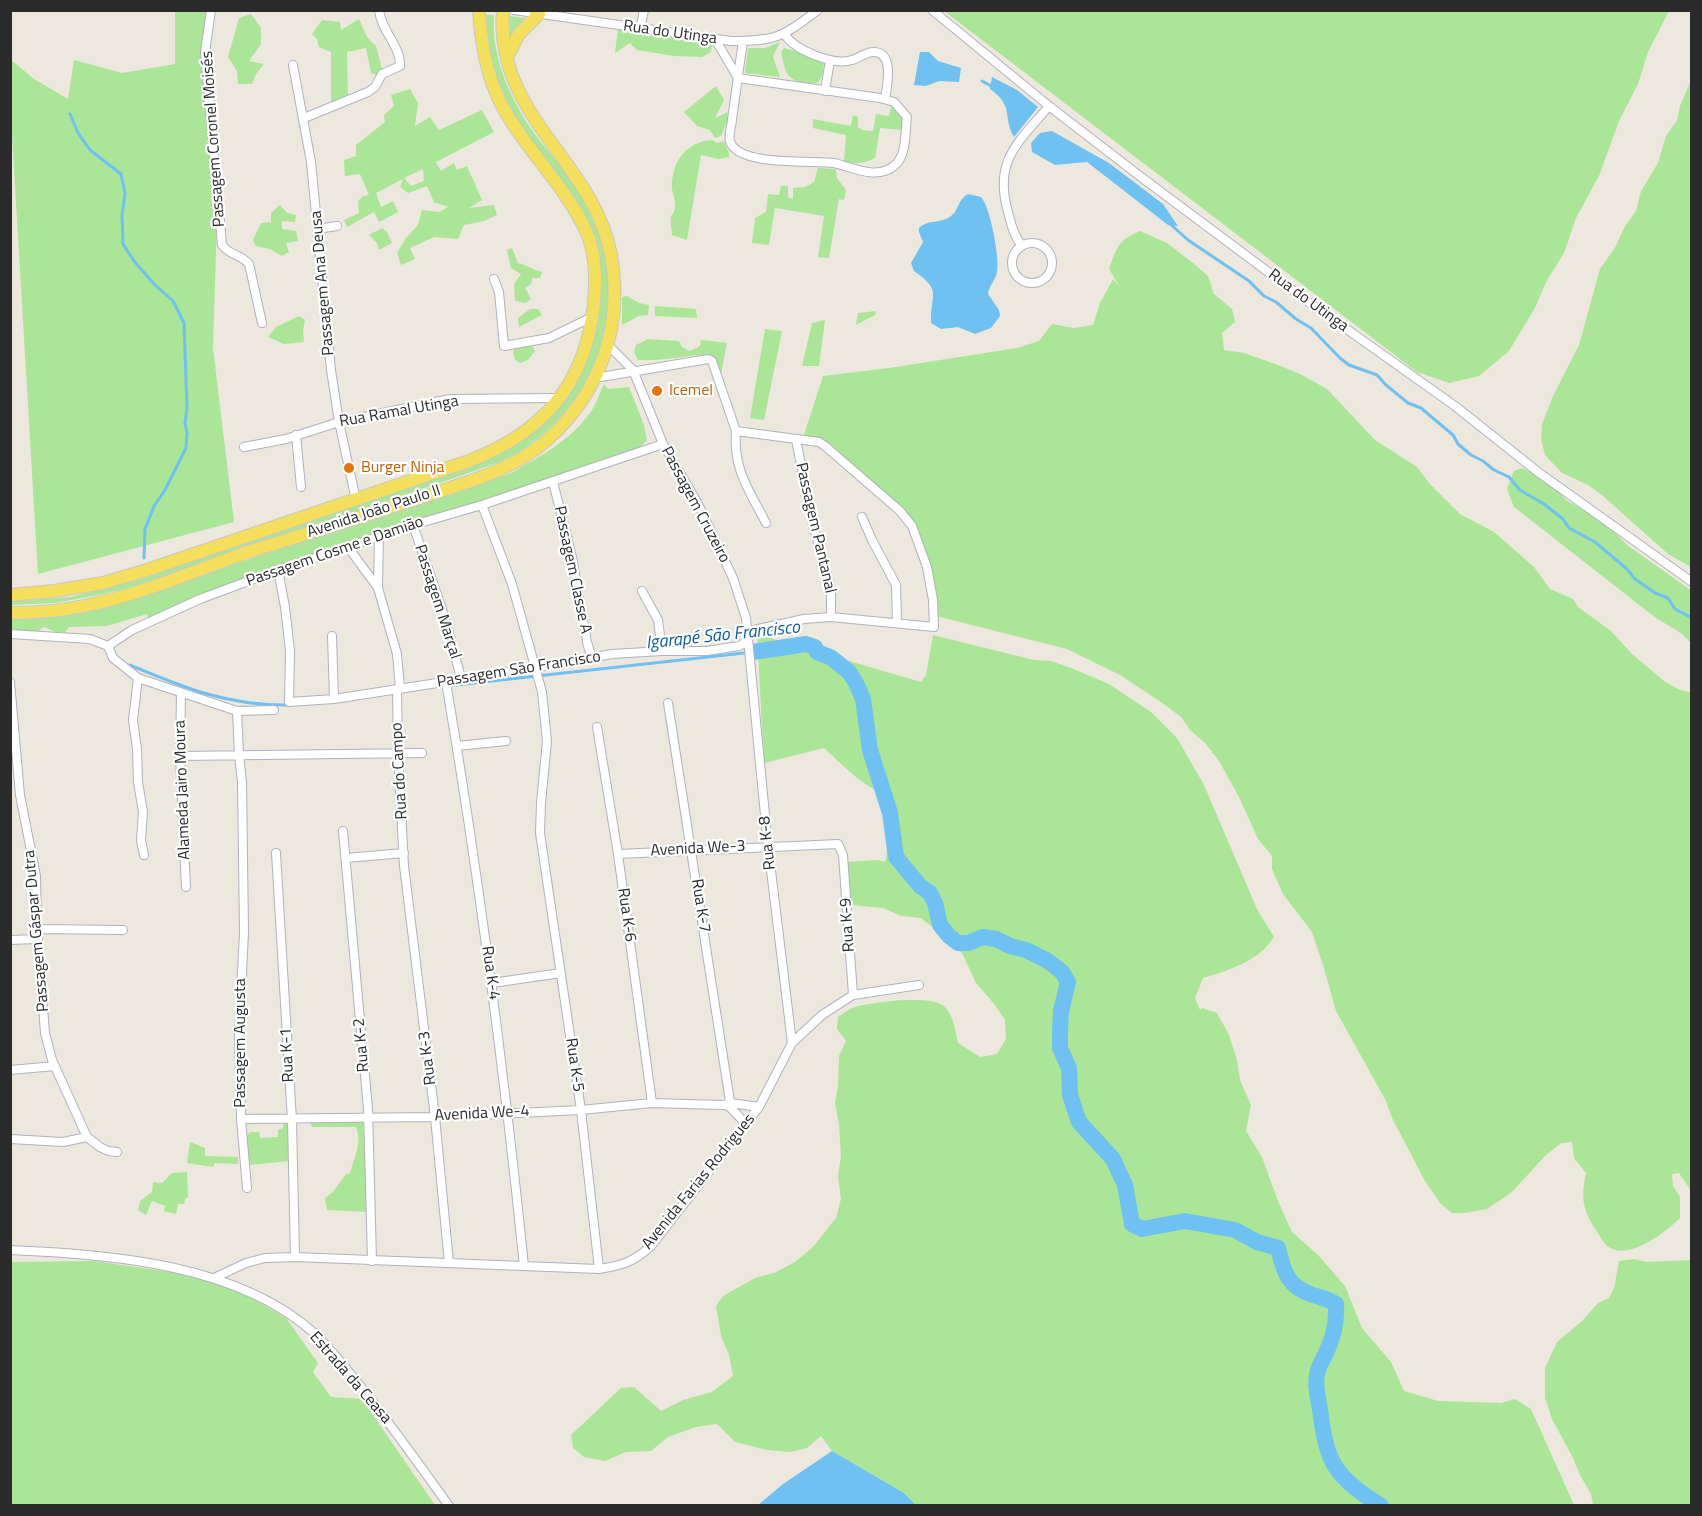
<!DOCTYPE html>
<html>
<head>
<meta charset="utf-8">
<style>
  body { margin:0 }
  #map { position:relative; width:1702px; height:1516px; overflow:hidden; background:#ede8dd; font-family:"Titillium Web",sans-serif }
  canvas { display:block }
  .frame { position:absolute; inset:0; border:12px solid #2b2b2b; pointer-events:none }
</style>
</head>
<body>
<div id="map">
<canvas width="1702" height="1516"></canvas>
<div class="frame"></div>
</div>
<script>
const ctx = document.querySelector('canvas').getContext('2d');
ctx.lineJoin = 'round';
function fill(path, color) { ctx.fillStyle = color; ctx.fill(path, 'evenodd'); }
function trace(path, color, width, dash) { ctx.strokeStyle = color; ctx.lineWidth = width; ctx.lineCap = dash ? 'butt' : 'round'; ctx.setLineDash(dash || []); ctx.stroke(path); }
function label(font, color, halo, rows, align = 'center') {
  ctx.font = font + ' "Titillium Web",sans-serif'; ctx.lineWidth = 4.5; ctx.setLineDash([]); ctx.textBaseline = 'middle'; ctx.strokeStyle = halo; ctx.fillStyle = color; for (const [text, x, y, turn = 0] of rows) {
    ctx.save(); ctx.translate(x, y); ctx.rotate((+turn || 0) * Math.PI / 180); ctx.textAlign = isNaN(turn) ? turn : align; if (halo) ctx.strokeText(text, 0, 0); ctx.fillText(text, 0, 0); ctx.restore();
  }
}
const green = new Path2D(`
  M175 11H206L202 54 217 218 213 348 234 522 38 574 11 118 10 59 34 79 68 99 74 60 122 73 175 64Z
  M944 11H1669L1648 52 1638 84 1619 121 1599 176 1576 218 1564 253 1546 282 1535 308 1509 351 1479 376 1449 383 1417 372Z
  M251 14 261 28V44L249 61 264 64 256 74 252 84H238L237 71 228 57 239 18Z
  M484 15H494C491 59 512 103 537 137 550 155 572 176 582 194 593 215 603 239 608 262 622 333 584 407 526 447 507 461 482 468 460 476L131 587 99 595 55 603 11 605V601L70 597 142 579 495 456 584 367 593 344 601 285 598 260 587 223 569 190 536 149 508 108 492 68Z
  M509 16 526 18 513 30 510 39Z
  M359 19 367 37 376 46 382 69 376 75 371 73 366 48 347 52 348 95 331 102V52L319 47 317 39 312 34 322 20 340 22 341 30Z
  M618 29 712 45 711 52 702 57 675 56 637 50 630 43 615 53Z
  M780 42 773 56 780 77 745 73 748 48H765Z
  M784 48 805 54 824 64C823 69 823 79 818 82 810 87 793 82 788 75 784 68 783 59 781 52Z
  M1691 80V567L1668 554 1603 496 1588 485 1562 473 1545 455 1541 439 1542 424 1553 396 1579 345 1600 269 1616 246 1624 228 1636 211 1641 191 1658 163 1666 136 1677 120 1680 106Z
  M716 86 724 100 715 118 727 112 728 119 721 136 715 138 710 130 697 126 684 112Z
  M410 89 418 103 415 126 430 117 439 130 482 110 494 132 436 162 441 171 454 163 457 170 467 166 482 200 469 208 494 205 497 215 484 221 464 225 458 239 434 237 410 248 415 259 401 265 397 253 406 238 418 225 422 210 439 212 448 207 434 202 427 186 408 193 400 187 403 179 376 193 381 207 393 201 398 212 379 222 374 212 347 227 344 220 359 213 358 201 363 196 369 195 360 174 345 176 344 160 356 156V145L385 122 384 115 394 106 391 95ZM423 169 424 181 411 186 404 178Z
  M891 107 897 108 904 115 903 130 880 128 875 158C864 163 856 165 844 161L846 135 813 128V119L851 126 853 115 858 117V127L862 130 873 131 876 114 889 116Z
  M712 140 717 143 724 141 729 153V157L719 159 701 155 687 240 672 235C672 230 670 222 671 217 672 214 675 211 675 208 676 202 673 195 672 189 671 163 685 142 712 140Z
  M818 168 836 169 837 178 846 190 844 200 839 199 829 258 818 257 824 216 775 208 769 245 752 243 755 218 766 212 768 194 779 195 781 186H788V197L793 199V188L805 187 814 182Z
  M280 205 287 213 296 215 295 222 282 221V229L296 231 298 241 286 243 289 252 282 256 270 249 256 246 253 240 261 223 271 222V213Z
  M382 228 387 232 392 243 379 250 377 243 369 235Z
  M1140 231 1167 243 1193 263 1208 276 1214 294 1232 309 1235 322 1222 333 1224 350 1244 353 1278 365 1300 374 1327 389 1375 440 1417 467 1429 483 1460 514 1494 532 1534 567 1550 589 1573 599 1578 607 1611 631 1632 654 1664 681 1678 689 1691 693 1692 1192 1679 1173 1672 1174 1673 1186 1680 1197V1218C1665 1233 1627 1262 1607 1246 1603 1242 1599 1235 1596 1230 1582 1209 1581 1198 1586 1173L1574 1158 1572 1142 1561 1143 1545 1156 1512 1192 1487 1209 1464 1213H1452L1440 1203 1425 1181 1393 1120 1385 1099 1336 1011 1323 965 1312 932 1283 894 1272 869V856L1258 839 1239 797 1219 761 1205 743 1190 730 1181 717 1161 702 1120 675 1067 649 936 616 917 535 910 521 828 444 803 438 823 376 889 368 1017 348 1039 341 1052 324 1074 328 1093 325 1100 303 1113 279 1120 287 1109 269C1117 247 1118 240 1140 231Z
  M512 248 518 263C527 265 533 270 542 272L540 278H532L531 284 525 288 531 299 525 303 515 301 514 284 521 274 511 268 507 250Z
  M627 296 639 303 649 305 648 315 639 316 622 325V297Z
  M655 306 696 309 697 318 655 316Z
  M530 309H538L542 315 519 327 518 318Z
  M876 311 875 315 856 325 858 313Z
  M299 316 305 320 303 330 304 342 284 344 268 337 276 327Z
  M825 320 819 366H802L812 323Z
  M765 329 782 331 764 420 750 418Z
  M648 339 679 341 682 347 690 351 700 346 701 340 727 343 721 374 708 354C684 356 662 361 638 360L634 352 636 345Z
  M532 345 535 351 528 360 520 363 515 360 513 352 516 346Z
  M604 384 608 389 629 387 644 425 647 440 639 449 433 516 149 619 147 614 107 626 69 627 65 632H56L44 627 37 632 11 631 10 618 98 609 511 473C541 456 573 439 592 410 597 402 600 392 604 384Z
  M1522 468 1547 480 1567 501 1603 521 1627 545 1689 589 1691 592V643L1681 633 1656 618 1514 507 1507 489 1514 471Z
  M757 634 921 682 926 675 933 635 1034 660 1051 661 1071 668 1109 684 1151 712 1177 738 1204 785 1257 909 1274 937C1258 962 1229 970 1203 978L1195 998 1200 1010 1202 1008 1217 1013 1229 1035 1237 1060 1240 1080 1251 1105 1246 1131 1262 1157 1278 1201 1292 1232 1318 1255 1345 1286 1362 1328 1391 1362 1404 1391 1438 1401 1501 1403 1515 1399 1531 1409 1574 1505H916L904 1493 832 1451 821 1436 807 1448 790 1452 767 1450 735 1442 717 1424 696 1427 668 1437 651 1451 626 1452 605 1461 584 1457 573 1448 571 1435 621 1388 634 1387 661 1411 683 1400 712 1392 733 1376 729 1355 721 1336 716 1306 723 1296 755 1278 774 1273 795 1262 813 1247 836 1218 841 1199 838 1176 841 1156 839 1124 835 1103 838 1086 839 1056 846 1041 837 1029 838 1017C844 1013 850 1008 858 1006 874 1002 934 994 945 1007 954 1017 955 1030 958 1043L980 1057 997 1054 1006 1039 1005 1020 995 1005 976 983 963 955 955 944 945 941 936 930 921 918 901 916 883 908 851 905 846 862 878 860 885 862C892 832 893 822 885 792 866 791 839 761 824 748L764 763Z
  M283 1122 290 1123 291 1161 248 1165 243 1140 250 1132H259L260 1138 278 1137V1130L283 1128Z
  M310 1122H363L369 1212 327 1210 325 1198 333 1192 346 1174H350C353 1159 363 1143 356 1127H312Z
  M190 1142 205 1148V1156L238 1157V1164L215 1163 213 1167 187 1163Z
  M187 1172 188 1197 185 1199 184 1204H178L176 1214 164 1211 165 1206 152 1201 146 1215 138 1210 140 1201 152 1192 153 1182 162 1183 172 1173Z
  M1634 1259 1646 1262 1691 1260V1505H1593L1591 1494 1580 1475 1573 1458 1552 1419 1545 1398V1368L1557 1342 1582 1321 1598 1303 1609 1298 1614 1288 1619 1261Z
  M94 1261 192 1275 246 1295 286 1318 318 1363 313 1372 331 1397 362 1399 435 1505H11L10 1262Z`);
const water = new Path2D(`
  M920 52H929L938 61 961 68 959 82 939 81 926 86 914 85Z
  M992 77 1017 90 1038 107 1014 137C1002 116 1015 107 990 89Z
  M1052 131 1109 163 1163 204 1178 226 1168 225 1087 162 1055 165 1032 152 1031 143 1040 133Z
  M968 194 981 197C990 206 1000 258 997 272 996 280 989 285 988 294L999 310 1000 316 991 328 975 334 958 327 941 329 931 323C930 294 943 291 914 271L911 263 923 242 919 232V228C928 219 941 224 951 216 959 210 958 199 968 194Z
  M832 1451 904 1493 916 1505H758L783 1484Z`);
const stream = new Path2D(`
  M982 81 993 87
  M70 114 78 133 90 150 121 174 125 193 122 216 123 244 134 261 154 284 173 301 184 323 187 408 185 423 187 433 186 448 165 490 154 506 145 529 144 558
  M1169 223 1188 240 1249 281 1264 296 1276 302 1296 319 1311 328 1340 358 1349 365 1377 375 1386 385 1408 403 1421 408 1453 435 1458 444 1471 455 1483 461 1494 470 1509 477 1520 490 1544 504 1563 519 1569 528 1595 542 1627 569 1635 579 1655 593 1668 598 1675 609 1692 618
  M130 665C185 688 228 706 289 705
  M447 686 753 652`);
const river = new Path2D(`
  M753 652 806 644 815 647 817 652 830 657 838 663 849 672 856 683 863 699 870 750 890 813 896 857 920 886 930 893 935 903 940 925 949 936 958 943H968L983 937 996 939 1010 946 1026 950 1048 961 1062 972 1068 982 1061 1011 1060 1031V1048L1069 1068 1070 1095 1079 1122 1113 1159 1125 1185 1132 1224 1142 1229 1185 1221 1235 1230 1257 1242 1278 1248C1284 1273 1288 1287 1313 1295 1322 1298 1328 1299 1336 1304 1337 1320 1333 1338 1326 1353 1323 1359 1320 1364 1318 1370 1314 1383 1318 1397 1320 1410 1327 1465 1335 1476 1381 1506`);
const minor = new Path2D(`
  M211 10 205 52 222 245C229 255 242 255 249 264L262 323
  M514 10 731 41C777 41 782 37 818 10
  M932 10 1049 106 1141 177 1303 298 1455 406 1538 472 1692 582
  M640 30 644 10
  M785 35C795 50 833 66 852 60 859 58 866 52 873 52 895 51 887 87 885 99
  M715 39 738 78 880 98 894 102 907 117C905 131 907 155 895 165 878 181 852 167 834 163 813 160 737 167 730 141 728 135 732 125 732 119 736 93 739 67 743 41
  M293 65 311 162 331 370 339 422 356 500
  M825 91 830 60
  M304 118 368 92 375 87 382 74 400 66C401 46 381 31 379 10
  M317 229 337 226
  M1012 263a20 20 0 1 1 40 0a20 20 0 1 1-40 0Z
  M1022 246C1014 236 1011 224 1008 212 993 160 1019 142 1049 106
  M494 279 499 292 504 346 549 338 592 317
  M608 345 633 370 663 444 697 502 733 578 746 618 768 846 792 1043
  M595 378 708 359 712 361 736 431 819 442 825 446 900 511 912 526 927 567 933 600 934 627 831 617 804 619 749 631
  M736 431C733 470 749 490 766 523
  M296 435 301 487
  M796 440 813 524 831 590V617
  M244 447 286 439 339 422 450 399 559 398
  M553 482 572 557 587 642 592 659
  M482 505 512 584 542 692 547 741 541 803 540 833 581 1110 599 1269
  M862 517 872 540 896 585 897 623
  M413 525 445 618 461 678
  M379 536 378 588 397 654 400 688
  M348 547 378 588
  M278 570 285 607 290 651 289 702 334 699 534 668 612 654 662 651H707L739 646 748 641
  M642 591 658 620 662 651
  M10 634 90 639 108 646 132 630 200 599 278 570 413 525 482 505 663 444
  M332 636 334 699
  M108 646 113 658 138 678 237 711 274 710
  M138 678 133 720 137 749 138 782 143 812 141 840 144 855
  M10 682 20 795 36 876 37 929 45 1033 52 1060 87 1137 100 1147 108 1151 117 1152
  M446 682C479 876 504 1070 524 1266
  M397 689 398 754 404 866 435 1117 449 1263
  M181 693 180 756 186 887
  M668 703 731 1108
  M237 711 239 755 242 782 244 932 239 1033 241 1119 247 1188
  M597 727 618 854 652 1103
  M457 746 506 741
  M180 756 422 753
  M343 831 368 1109 372 1261
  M276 853 292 1120 295 1257
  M618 854 838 844 843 855 853 995
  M346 858 404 853
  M37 929 123 930
  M10 940 38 939
  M492 983 561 973
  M10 1070 55 1066
  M727 1106 731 1108 746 1124
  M241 1119 435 1117 581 1110 652 1103 723 1105 731 1103 759 1107
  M10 1139 63 1142 87 1137
  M10 1250C109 1254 239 1264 315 1334 330 1348 344 1366 357 1382 389 1422 419 1464 449 1506
  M214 1278 246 1263 265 1258 295 1257 599 1269C623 1265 632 1263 651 1246L746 1124 759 1107 792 1043 822 1015 853 995 919 985`);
const primary = new Path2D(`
  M507 57 519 34 539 14 535 10
  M10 595 54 591 103 583 147 570 466 462C542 434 586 385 594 303 596 280 596 252 586 231 565 186 529 153 505 111 488 82 481 43 479 10
  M10 613C35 613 60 611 84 606 140 595 194 571 248 552 305 534 362 517 419 498 462 484 512 471 547 440 600 393 624 325 611 255 594 161 494 116 503 10`);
const markers = [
  [657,391,6,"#e8710a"],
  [349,468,6,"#e8710a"]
];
const streetNames = [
  ["Rua do Utinga",670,33,8],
  ["Passagem Coronel Moisés",214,139,-94],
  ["Passagem Ana Deusa",323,283,-95],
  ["Rua do Utinga",1308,301,36],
  ["Rua Ramal Utinga",399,412,-10],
  ["Passagem Cruzeiro",695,505,62],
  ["Avenida João Paulo II",374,512,-18],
  ["Passagem Pantanal",815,528,77],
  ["Passagem Cosme e Damião",335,552,-19],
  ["Passagem Classe A",572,570,78],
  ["Passagem Marçal",437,602,72],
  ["Passagem São Francisco",519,670,-9],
  ["Rua do Campo",400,771,-93],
  ["Alameda Jairo Moura",183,790,-92],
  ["Rua K-8",768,843,-96],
  ["Avenida We-3",698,849,-3],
  ["Rua K-7",700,906,81],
  ["Rua K-6",626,915,82],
  ["Rua K-9",848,925,-94],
  ["Passagem Gáspar Dutra",37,931,-95],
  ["Rua K-4",490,973,82],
  ["Passagem Augusta",241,1043,-90],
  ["Rua K-2",362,1045,-95],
  ["Rua K-1",288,1055,-93],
  ["Rua K-3",428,1058,-97],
  ["Rua K-5",574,1065,82],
  ["Avenida We-4",482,1114,-3],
  ["Avenida Farias Rodrigues",699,1182,-51],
  ["Estrada da Ceasa",350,1378,49]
];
const foodNames = [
  ["Icemel",669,391],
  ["Burger Ninja",361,468]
];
const waterNames = [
  ["Igarapé São Francisco",723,636,-6]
];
fill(green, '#aae598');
fill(water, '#6ec1f1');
trace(stream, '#6ec1f1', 3);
trace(river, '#6ec1f1', 16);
trace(minor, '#b1b1bf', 10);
trace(primary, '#c8c8c8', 14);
trace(minor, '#fff', 8);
trace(primary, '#f3df5b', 12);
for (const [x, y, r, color] of markers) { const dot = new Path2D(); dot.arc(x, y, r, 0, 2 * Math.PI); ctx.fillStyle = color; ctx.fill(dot); trace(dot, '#fff', 2); }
label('16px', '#2b2b2b', '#fff', streetNames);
label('16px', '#c56008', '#fff', foodNames, 'left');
label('italic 18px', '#0b5d9f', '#fff', waterNames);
</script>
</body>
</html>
